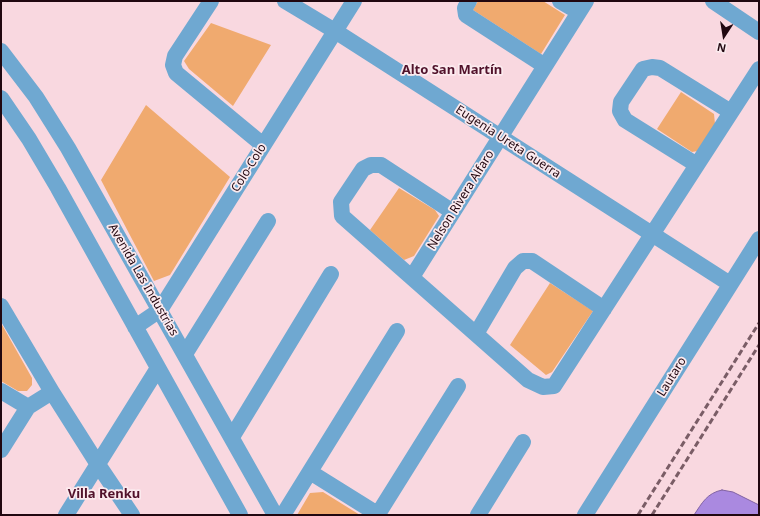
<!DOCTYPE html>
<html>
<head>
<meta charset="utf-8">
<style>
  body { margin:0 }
  #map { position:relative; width:760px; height:516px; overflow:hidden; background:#f9d8e0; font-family:"Noto Sans",sans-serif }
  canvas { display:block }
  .frame { position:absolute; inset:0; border:2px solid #210710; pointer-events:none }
  .north { position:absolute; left:704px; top:16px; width:40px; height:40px; -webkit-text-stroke:3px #fbeaee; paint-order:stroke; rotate:192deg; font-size:11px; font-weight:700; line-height:16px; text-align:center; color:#210710 }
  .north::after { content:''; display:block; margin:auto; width:14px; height:18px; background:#210710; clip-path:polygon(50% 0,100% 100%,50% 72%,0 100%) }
</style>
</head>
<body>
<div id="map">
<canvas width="760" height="516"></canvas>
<div class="frame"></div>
<div class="north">N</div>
</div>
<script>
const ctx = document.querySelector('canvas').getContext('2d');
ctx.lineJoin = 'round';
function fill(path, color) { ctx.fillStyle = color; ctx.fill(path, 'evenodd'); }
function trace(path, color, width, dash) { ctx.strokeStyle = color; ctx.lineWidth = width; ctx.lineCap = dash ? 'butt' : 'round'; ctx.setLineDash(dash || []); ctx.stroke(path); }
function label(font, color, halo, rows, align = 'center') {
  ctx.font = font + ' "Noto Sans",sans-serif'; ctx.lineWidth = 3.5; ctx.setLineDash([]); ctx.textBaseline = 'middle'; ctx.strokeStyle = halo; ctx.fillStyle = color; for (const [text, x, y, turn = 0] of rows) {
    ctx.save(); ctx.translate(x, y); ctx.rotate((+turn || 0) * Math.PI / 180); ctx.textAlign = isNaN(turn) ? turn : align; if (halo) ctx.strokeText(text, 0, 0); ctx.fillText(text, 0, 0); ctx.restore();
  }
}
const green = new Path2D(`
  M478 1H543L565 15 541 54 473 10Z
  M211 23 271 45 233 106 189 69 184 61Z
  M681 92 714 114 715 124 698 151 692 152 657 129Z
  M146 105 230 177 170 275 154 281 101 180Z
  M399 188 435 210 439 216 414 256 404 260 370 230Z
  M550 283 593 311 552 372 546 375 510 345Z
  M1 323 32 378V385L27 391H18L1 381Z
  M323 492 360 515H297L310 493Z`);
const water = new Path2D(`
  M722 490 733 492 759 505V515H694C702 503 707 493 722 490Z`);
const street = new Path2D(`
  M211 1 175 56 173 65 176 73 263 145
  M285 1 335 31 730 284
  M469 1 465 8 466 15 545 66
  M560 1 579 12
  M713 1 759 32
  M1 51 36 97 68 148 275 515
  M1 98 29 139 58 188 240 515
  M697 165 625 120 620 111 621 102 643 69 652 67 660 68 731 112
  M453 212 381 165H371L363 169 341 202 342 216 528 380 543 387 554 386 759 69
  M412 277 586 1
  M1 306 52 392 97 463 132 515
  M135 327 160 310 354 1
  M476 334 515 268 523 261H532L604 309
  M185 354 268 221
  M1 391 28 407
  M232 437 331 274
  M1 450 28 407 52 392
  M310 472 379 515
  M378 514 458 386
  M66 515 158 368
  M283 515 397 331
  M478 515 523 442
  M585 515 759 239`);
const rail = new Path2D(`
  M638 515 759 323
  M652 515 759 345`);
const streetNames = [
  ["Eugenia Ureta Guerra",508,142,33],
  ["Colo-Colo",249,168,-58],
  ["Nelson Rivera Alfaro",461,200,-58],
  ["Avenida Las Industrias",143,280,60],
  ["Lautaro",672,377,-58]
];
const neighbourhoodNames = [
  ["Alto San Martín",452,70],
  ["Villa Renku",104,494]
];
fill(green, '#f0aa6f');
fill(water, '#aa89e0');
trace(water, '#8162a2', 1);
trace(street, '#6fa8d1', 16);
trace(rail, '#7a5d66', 3, [6, 3]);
label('12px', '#210710', '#fbeaee', streetNames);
label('bold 13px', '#51122b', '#fbeaee', neighbourhoodNames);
</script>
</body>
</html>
